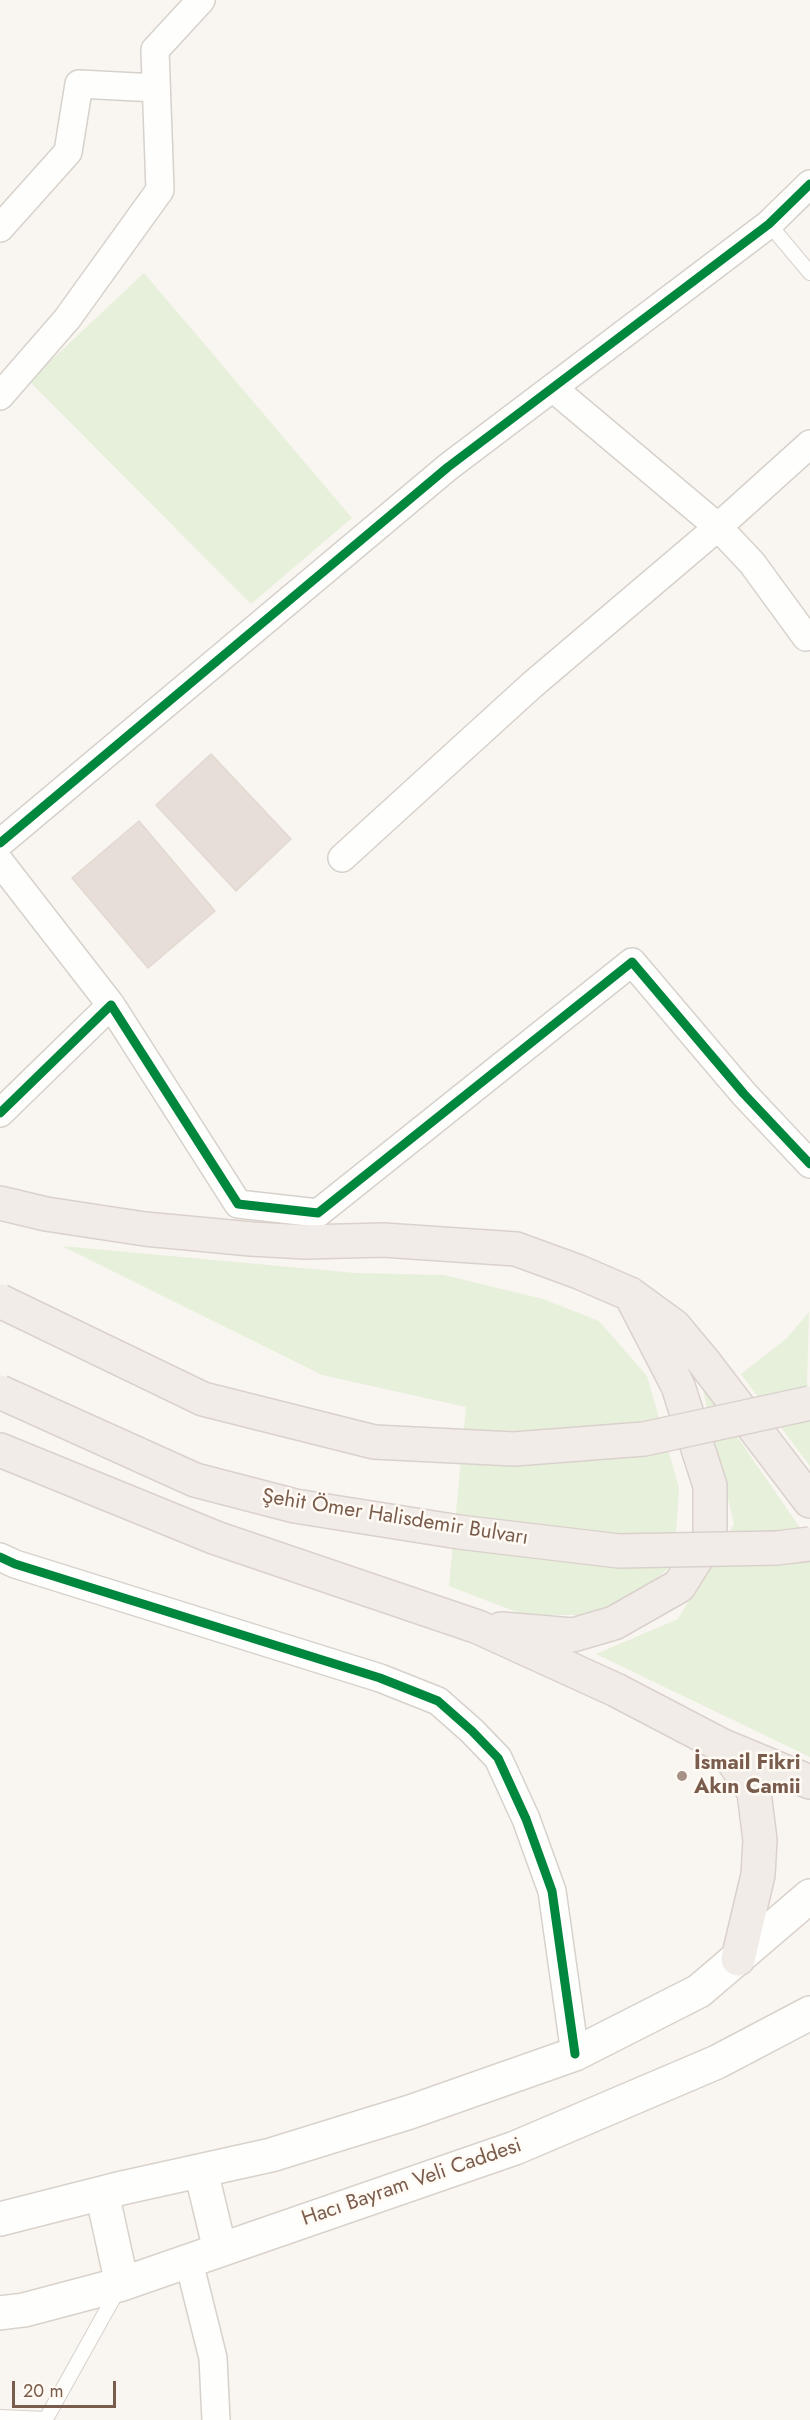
<!DOCTYPE html>
<html>
<head>
<meta charset="utf-8">
<style>
  body { margin:0 }
  #map { position:relative; width:810px; height:2420px; overflow:hidden; background:#f9f5f0; font-family:Jost,sans-serif }
  canvas { display:block }
  .scale { position:absolute; left:12px; top:2381px; width:104px; height:27px; box-sizing:border-box; border:3px solid #7a5c4d; border-top:0; padding-left:8px; font-size:18px; line-height:21px; white-space:nowrap; color:#7a5c4d; -webkit-text-stroke:4px #fffaf3; paint-order:stroke }
</style>
</head>
<body>
<div id="map">
<canvas width="810" height="2420"></canvas>
<div class="scale">20 m</div>
</div>
<script>
const ctx = document.querySelector('canvas').getContext('2d');
ctx.lineJoin = 'round';
function fill(path, color) { ctx.fillStyle = color; ctx.fill(path, 'evenodd'); }
function trace(path, color, width, dash) { ctx.strokeStyle = color; ctx.lineWidth = width; ctx.lineCap = dash ? 'butt' : 'round'; ctx.setLineDash(dash || []); ctx.stroke(path); }
function label(font, color, halo, rows, align = 'center') {
  ctx.font = font + ' Jost,sans-serif'; ctx.lineWidth = 5; ctx.setLineDash([]); ctx.textBaseline = 'middle'; ctx.strokeStyle = halo; ctx.fillStyle = color; for (const [text, x, y, turn = 0] of rows) {
    ctx.save(); ctx.translate(x, y); ctx.rotate((+turn || 0) * Math.PI / 180); ctx.textAlign = isNaN(turn) ? turn : align; if (halo) ctx.strokeText(text, 0, 0); ctx.fillText(text, 0, 0); ctx.restore();
  }
}
const green = new Path2D(`
  M144 273 352 518 251 604 29 381Z
  M62 1246 355 1273 444 1275 543 1299 599 1321 647 1376 679 1488 674 1563 641 1593 590 1615H524L449 1586 466 1407 322 1375Z
  M809 1312 807 1383 810 1391V1466L741 1374 787 1338Z
  M702 1386 810 1542V1757L596 1654 678 1619 734 1524Z`);
const building = new Path2D(`
  M211 754 291 839 236 891 156 805Z
  M139 821 215 911 148 968 72 878Z`);
const service = new Path2D(`
  M769 224 810 273
  M0 2417 46 2419 119 2288`);
const minor = new Path2D(`
  M0 228 68 152 79 84 156 88
  M554 389 718 527 752 563 806 637 810 636
  M0 396 67 319 160 190 155 50 201 0
  M0 843 448 467 769 224 810 184
  M342 858 532 685 718 527 810 444
  M0 862 111 1005
  M0 1113 111 1005 238 1204 318 1213 632 962 744 1094 810 1164
  M0 1557 15 1564 380 1678 438 1701 472 1731 498 1758 526 1819 552 1891 575 2054
  M189 2262 213 2358 216 2420`);
const secondary = new Path2D(`
  M201 2171 220 2250
  M102 2193 122 2284
  M0 2219 122 2188 271 2155 410 2112 575 2054 699 1991 810 1896
  M0 2313 24 2310 122 2284 515 2148 717 2062 810 2013`);
const trunk = new Path2D(`
  M0 1203 46 1214 145 1229 251 1239 305 1242 383 1240 516 1249 579 1272 630 1294 674 1326 704 1362 810 1501
  M0 1450 216 1538 478 1627 616 1690 723 1746 810 1782
  M501 1629 573 1635 614 1623 679 1586 710 1537V1486L678 1386 634 1301
  M723 1746 754 1792 760 1840 758 1875 738 1959`);
const trunkBridge = new Path2D(`
  M0 1301 203 1399 374 1442 514 1449 644 1439 810 1403
  M0 1392 195 1480 295 1506 459 1532 619 1551 777 1548 810 1544`);
const cycleway = new Path2D(`
  M0 843 448 467 769 224 810 184
  M0 1113 111 1005 238 1204 318 1213 632 962 744 1094 810 1164
  M0 1557 15 1564 380 1678 438 1701 472 1731 498 1758 526 1819 552 1891 575 2054`);
const markers = [
  [682,1776,6,"#a69286"]
];
const streetNames = [
  ["Şehit Ömer Halisdemir Bulvarı",395,1518,9],
  ["Hacı Bayram Veli Caddesi",412,2183,-19]
];
const poiNames = [
  ["İsmail Fikri",694,1764],
  ["Akın Camii",694,1788]
];
fill(green, '#e7f0db');
fill(building, '#e6ded7');
trace(building, '#e2d8d2', 1.5);
trace(service, '#d7d1cb', 16);
trace(minor, '#d7d1cb', 30);
trace(secondary, '#d9d2cb', 36);
trace(trunk, '#dad1cc', 36);
trace(service, '#fefefd', 14);
trace(minor, '#fefefd', 27);
trace(secondary, '#fefefd', 33);
trace(trunk, '#f2ece8', 33);
trace(trunkBridge, '#dad1cc', 36, []);
trace(trunkBridge, '#f2ece8', 33);
trace(cycleway, '#00873e', 9);
for (const [x, y, r, color] of markers) { const dot = new Path2D(); dot.arc(x, y, r, 0, 2 * Math.PI); ctx.fillStyle = color; ctx.fill(dot); trace(dot, '#fffaf3', 2); }
label('21px', '#7a5c4d', '#fffaf3', streetNames);
label('bold 21px', '#7a5c4d', '#fffaf3', poiNames, 'left');
</script>
</body>
</html>
